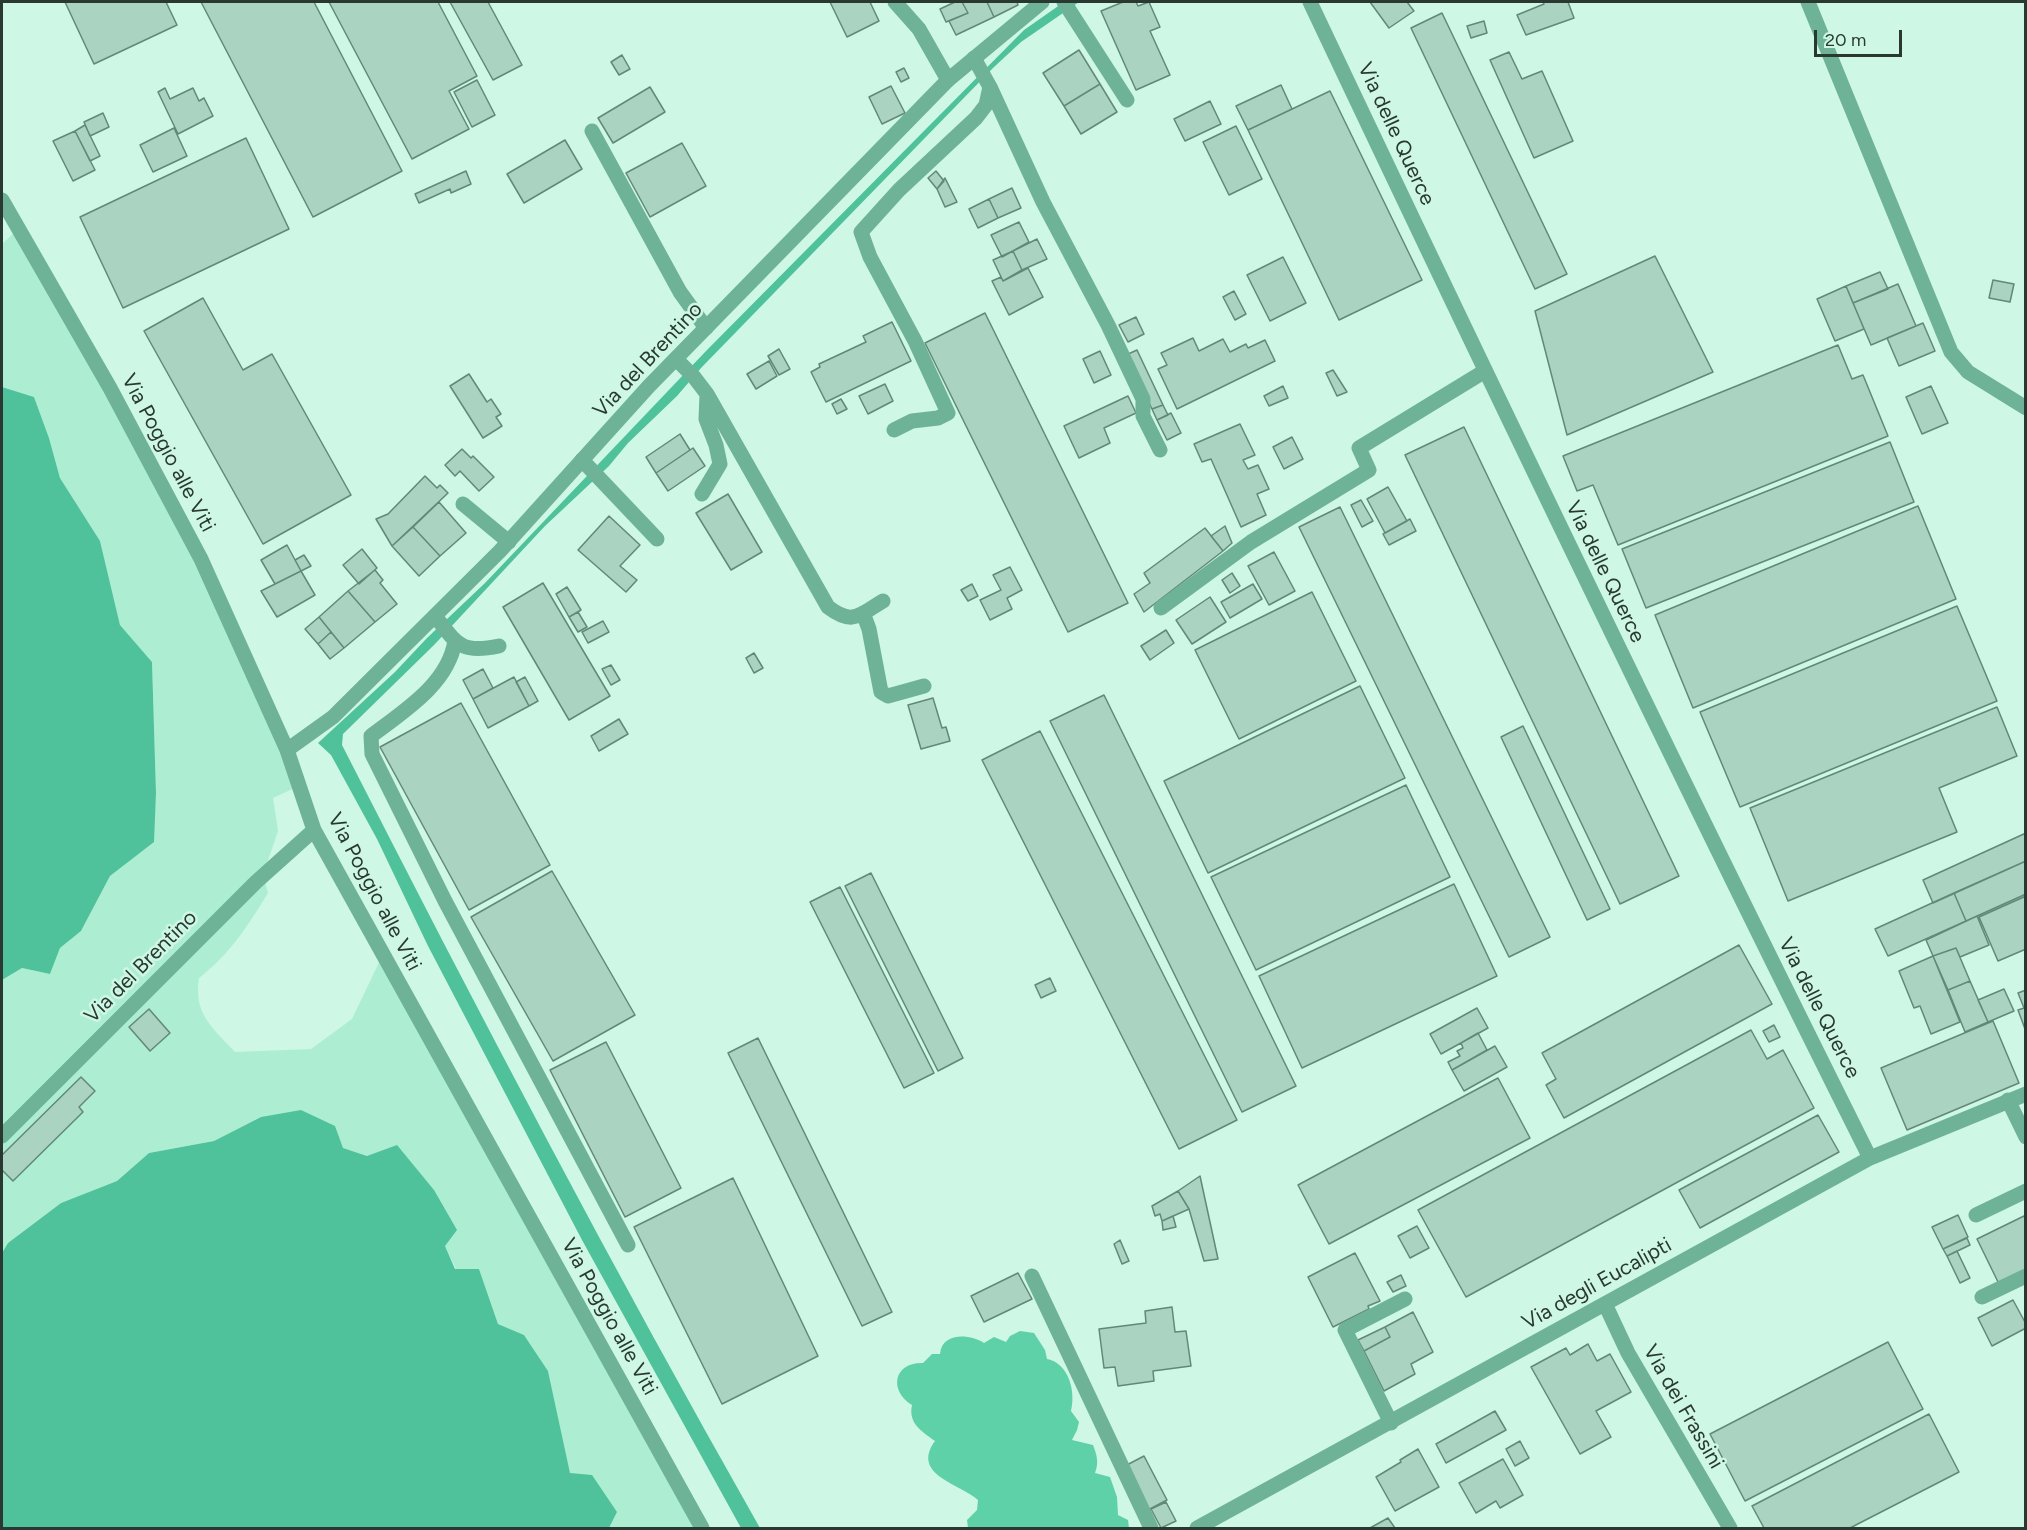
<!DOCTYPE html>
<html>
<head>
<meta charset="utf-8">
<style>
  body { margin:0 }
  #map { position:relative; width:2027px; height:1530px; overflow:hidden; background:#cef7e5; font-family:Figtree,sans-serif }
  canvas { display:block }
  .frame { position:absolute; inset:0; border:3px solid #293932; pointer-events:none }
  .scale { position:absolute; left:1814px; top:30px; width:88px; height:27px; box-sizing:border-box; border:3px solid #293932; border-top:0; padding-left:8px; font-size:18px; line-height:21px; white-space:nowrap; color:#293932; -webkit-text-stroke:4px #cef7e5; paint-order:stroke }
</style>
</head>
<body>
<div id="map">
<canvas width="2027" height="1530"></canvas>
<div class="frame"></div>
<div class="scale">20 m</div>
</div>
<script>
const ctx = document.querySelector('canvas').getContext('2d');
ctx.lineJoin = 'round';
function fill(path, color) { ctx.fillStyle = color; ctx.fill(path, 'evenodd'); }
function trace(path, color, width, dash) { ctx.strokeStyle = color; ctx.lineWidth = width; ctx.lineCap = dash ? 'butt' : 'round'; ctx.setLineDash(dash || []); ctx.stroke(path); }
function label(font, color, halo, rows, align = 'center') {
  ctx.font = font + ' Figtree,sans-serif'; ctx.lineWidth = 5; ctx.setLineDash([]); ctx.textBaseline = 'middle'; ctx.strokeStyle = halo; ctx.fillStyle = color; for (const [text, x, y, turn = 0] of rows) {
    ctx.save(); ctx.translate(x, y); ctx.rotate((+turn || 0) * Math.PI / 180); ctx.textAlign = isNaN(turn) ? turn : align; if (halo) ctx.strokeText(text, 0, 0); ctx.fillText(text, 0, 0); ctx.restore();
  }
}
const green = new Path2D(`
  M18 229 201 559 299 786 273 798 278 831 263 875 268 893C247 927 230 954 199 978 193 1014 213 1028 235 1052L311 1049 352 1019 383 954 702 1528H609L617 1512 570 1474 548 1371 524 1335 498 1324 479 1269H456L445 1246 367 1156 342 1148 335 1126 261 1117 214 1141 149 1153 117 1181 61 1203 8 1243 2 1253V980L22 968 50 974 60 948 81 931 110 876 153 842 156 793 152 662 120 625 100 541 60 478 49 438 34 397 2 387V244Z`);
const forest = new Path2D(`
  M1020 1331 1034 1333 1045 1350 1047 1359C1069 1363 1076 1392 1071 1411L1079 1422 1077 1430 1072 1440 1093 1445C1097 1455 1099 1463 1095 1473L1110 1477 1117 1497 1118 1515 1128 1520 1129 1528H968L967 1520 977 1510 978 1500C961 1484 910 1475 935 1441 921 1431 908 1423 912 1405 888 1390 894 1362 923 1363L932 1354H940C942 1332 970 1334 984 1343L994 1337 1006 1342 1010 1336Z`);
const water = new Path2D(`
  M1064 2H1079L1021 42 993 68 701 368 677 396 628 443 609 466 545 526 434 645 343 734 342 745C476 1008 614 1271 760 1528H741L582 1240 428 946 377 839 331 755 318 743 395 672 427 638 485 583 707 350 1024 30Z
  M2 387 34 397 49 438 60 478 100 541 120 625 152 662 156 793 154 842 110 876 81 931 60 948 50 974 22 968 2 980Z
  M301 1110 335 1126 343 1148 367 1156 397 1145 434 1190 457 1230 445 1246 455 1269H479L498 1324 524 1335 548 1371 570 1473 592 1475 617 1512 609 1528H2V1253L8 1243 61 1203 117 1181 149 1153 214 1141 261 1117Z`);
const building = new Path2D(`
  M65 2H166L177 25 94 64Z
  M201 2H314L402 171 313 217Z
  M329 2H438L477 76 449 91 469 129 412 159Z
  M450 2H488L522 65 493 80Z
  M830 2H870L879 21 847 37Z
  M955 2H962L968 13 946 22 940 9Z
  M962 2H987L994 17 956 35 949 21 968 13Z
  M987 2H1017L1018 5 994 17Z
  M1123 2H1136L1138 6 1149 2 1160 27 1150 31 1170 75 1136 90 1101 11Z
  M1370 2H1407L1414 11 1389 28Z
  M1543 2H1568L1574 18 1526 35 1517 15 1544 4Z
  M1442 13 1567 274 1535 289 1411 28Z
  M1484 21 1487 33 1471 38 1467 26Z
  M1079 50 1100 84 1064 106 1043 73Z
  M1509 52 1522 79 1542 71 1573 141 1534 158 1490 60Z
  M622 55 630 69 619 75 611 62Z
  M904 68 909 78 901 82 896 72Z
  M477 80 495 115 472 127 454 92Z
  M1100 84 1117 112 1081 134 1064 106Z
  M1281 85 1292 109 1248 130 1236 106Z
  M891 86 905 113 882 124 869 97Z
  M650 87 665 112 613 143 598 118Z
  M165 88 170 99 193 88 199 101 204 98 213 116 178 134 158 92Z
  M1330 91 1422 280 1339 320 1248 130Z
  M1210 101 1221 124 1185 141 1174 119Z
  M103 113 109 127 90 136 84 122Z
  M85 125 100 156 90 161 75 131Z
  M1236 126 1262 179 1229 195 1203 142Z
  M174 128 187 156 153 172 140 145Z
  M75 131 95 170 73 181 53 141Z
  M246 138 289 229 123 308 80 217Z
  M565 140 582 169 524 203 507 174Z
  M682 143 706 186 650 217 626 173Z
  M466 171 471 184 451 193 450 189 419 203 415 194Z
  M936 171 944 181 937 189 928 178Z
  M945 178 957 202 945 207 937 189Z
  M1012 188 1021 208 998 218 989 199Z
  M989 199 998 218 978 228 969 209Z
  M1019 222 1029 242 1002 257 991 235Z
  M1037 239 1047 259 1022 270 1013 251Z
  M1013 251 1022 270 1003 281 993 260Z
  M1655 256 1713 372 1567 435 1535 311Z
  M1283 257 1306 303 1270 321 1247 275Z
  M1028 268 1043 297 1009 315 992 281 1001 277 1003 281Z
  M1880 272 1888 289 1853 303 1846 286Z
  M1993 280 2014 284 2010 302 1989 298Z
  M1898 284 1916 326 1871 345 1853 303Z
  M1846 286 1864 329 1835 341 1817 299Z
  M1234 291 1246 314 1235 320 1223 297Z
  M203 298 243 370 272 354 351 495 263 544 144 331Z
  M985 313 1128 603 1068 632 925 343Z
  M1136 317 1144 334 1128 342 1119 325Z
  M892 322 911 361 826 402 811 372 820 367 819 364 866 342 863 336Z
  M1923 323 1935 351 1899 366 1887 338Z
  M1193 338 1199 351 1223 339 1230 352 1246 344 1248 348 1265 340 1275 361 1177 409 1158 369 1167 365 1161 353Z
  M1838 345 1852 379 1863 375 1888 436 1618 545 1593 485 1577 491 1563 456Z
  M779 349 790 369 779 375 768 356Z
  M1137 350 1163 405 1152 409 1126 355Z
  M1100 351 1111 375 1094 383 1083 359Z
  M769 361 777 376 756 389 747 374Z
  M1333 370 1347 392 1337 396 1326 373Z
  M469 374 487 402 491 399 501 414 496 417 502 426 483 438 450 386Z
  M885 384 893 401 868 414 859 396Z
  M1283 386 1288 398 1269 406 1264 396Z
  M1931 386 1948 423 1922 434 1906 397Z
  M1128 396 1136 413 1104 428 1110 443 1079 458 1064 426Z
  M841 399 847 409 837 414 832 404Z
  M1163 405 1168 415 1157 420 1152 409Z
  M1171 413 1181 433 1167 440 1157 420Z
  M1240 424 1255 455 1243 460 1248 469 1258 465 1269 489 1257 494 1266 515 1241 527 1211 459 1202 462 1194 444Z
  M1464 427 1679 876 1620 904 1405 455Z
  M680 434 690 450 656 473 646 457Z
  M1292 437 1303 459 1284 469 1273 447Z
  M1890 442 1914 502 1646 608 1622 549Z
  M693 448 705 466 668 491 656 473Z
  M462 449 471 458 473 456 494 477 479 491 460 471 455 476 445 465Z
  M425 476 437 488 440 485 448 493 392 546 376 519 388 514Z
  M1388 487 1407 521 1385 533 1367 499Z
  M728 494 762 552 731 570 696 513Z
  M1361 500 1373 521 1362 527 1351 505Z
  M439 502 466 533 440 556 413 527Z
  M1918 506 1956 599 1693 708 1655 615Z
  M1340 507 1550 937 1509 957 1299 527Z
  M609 516 640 545 620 566 637 580 626 592 578 550Z
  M1410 519 1416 531 1389 545 1383 534Z
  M1225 526 1232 543 1223 551 1211 536Z
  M413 527 440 556 419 576 392 546Z
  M1205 528 1223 551 1144 612 1134 594 1150 583 1144 573Z
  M287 545 301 571 275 584 261 560Z
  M362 549 377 568 359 584 343 565Z
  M1274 552 1295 591 1269 605 1248 566Z
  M304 555 311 566 301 571 295 560Z
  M1010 567 1022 590 1007 598 1012 609 990 620 980 600 1001 590 993 575Z
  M375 570 383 580 380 583 397 604 375 622 348 591Z
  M301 571 315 595 277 617 261 591Z
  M1232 573 1240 586 1230 593 1222 580Z
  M543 583 610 696 569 720 503 607Z
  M972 584 978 596 968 601 961 590Z
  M1253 584 1262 599 1230 618 1221 602Z
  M567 587 581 610 569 617 556 594Z
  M348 591 375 622 344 648 319 617Z
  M1312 592 1356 681 1239 739 1195 650Z
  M1210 597 1226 622 1192 644 1176 620Z
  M1957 606 1997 701 1740 807 1700 712Z
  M578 612 587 627 578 632 569 617Z
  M319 617 331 632 318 644 305 629Z
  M603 621 609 632 588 643 582 632Z
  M1166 630 1174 643 1150 660 1141 646Z
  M331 632 344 648 330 659 318 644Z
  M754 653 763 668 754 673 746 658Z
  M611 665 620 680 611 685 602 669Z
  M483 669 493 688 473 699 463 680Z
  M514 677 529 706 488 728 473 699Z
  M525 677 538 701 529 706 516 682Z
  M1360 686 1405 778 1208 873 1164 781Z
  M1104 695 1296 1086 1242 1112 1050 721Z
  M933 698 942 728 946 727 950 741 921 749 908 705Z
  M461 703 550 865 469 910 380 747Z
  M1997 707 2017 756 1939 788 1957 832 1788 901 1750 808Z
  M619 719 628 734 599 751 591 736Z
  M1523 726 1610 909 1587 920 1501 737Z
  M1040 731 1237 1120 1179 1149 982 760Z
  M1406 785 1450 877 1256 970 1211 877Z
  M2026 833V861L1933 903 1923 880Z
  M2026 861V894L1966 921 1954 893Z
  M552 871 635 1015 553 1061 471 917Z
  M871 873 963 1058 938 1071 845 886Z
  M1454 884 1497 976 1302 1068 1259 976Z
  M840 887 934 1073 904 1088 810 902Z
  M1954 893 1966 921 1888 956 1875 929Z
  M2026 896V949L1998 961 1979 917Z
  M1977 916 1989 945 1960 957 1956 948 1933 956 1926 940Z
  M1739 945 1772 1004 1564 1118 1546 1085 1556 1079 1542 1053Z
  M1956 948 1970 981 1948 990 1933 956Z
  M1933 956 1960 1022 1931 1034 1920 1006 1914 1008 1899 971Z
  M1050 978 1056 991 1041 998 1035 985Z
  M1970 981 1988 1022 1965 1032 1948 990Z
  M2004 989 2014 1011 1988 1022 1978 1000Z
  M2026 990V1029H2025L2018 1010 2024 1008 2018 993Z
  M1477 1008 1488 1028 1441 1054 1430 1034Z
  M149 1009 170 1033 150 1051 129 1027Z
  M1993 1021 2019 1083 1907 1130 1881 1068Z
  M1774 1025 1780 1037 1769 1042 1763 1031Z
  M1751 1030 1767 1059 1783 1050 1814 1108 1466 1297 1418 1210Z
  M1478 1033 1487 1050 1452 1070 1448 1062 1460 1056 1457 1051 1463 1048 1461 1043Z
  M758 1038 892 1312 862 1326 728 1053Z
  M606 1042 681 1188 625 1217 550 1070Z
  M1495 1046 1507 1067 1464 1091 1452 1070Z
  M81 1077 95 1091 79 1107 83 1112 13 1181 2 1170V1155Z
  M1498 1078 1530 1138 1329 1244 1298 1185Z
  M1818 1115 1839 1152 1700 1228 1679 1190Z
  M1200 1176 1218 1259 1204 1261 1189 1209 1178 1191Z
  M733 1178 818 1356 722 1404 634 1227Z
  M1178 1191 1189 1209 1162 1221 1160 1214 1155 1216 1152 1206Z
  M1958 1215 1968 1237 1943 1249 1932 1227Z
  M1173 1216 1176 1227 1163 1230 1162 1221Z
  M2024 1216 2026 1221V1271L1999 1284 1977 1239Z
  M1417 1226 1429 1248 1410 1258 1398 1236Z
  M1967 1238 1970 1245 1947 1256 1943 1249Z
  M1120 1240 1129 1261 1122 1264 1114 1244Z
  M1957 1251 1970 1278 1960 1283 1947 1256Z
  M1355 1253 1380 1301 1368 1306 1369 1309 1333 1327 1308 1277Z
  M1018 1273 1032 1299 984 1322 971 1296Z
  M1401 1275 1406 1286 1393 1292 1387 1282Z
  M2013 1300 2026 1324V1328L1992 1346 1978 1318Z
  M1172 1307 1175 1332 1186 1331 1191 1366 1153 1371 1154 1381 1118 1386 1115 1367 1104 1368 1099 1329 1146 1323 1145 1311Z
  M1413 1312 1433 1352 1411 1364 1415 1374 1384 1391 1364 1351 1390 1337 1385 1327Z
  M1385 1327 1390 1337 1364 1351 1358 1340Z
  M1888 1342 1923 1409 1745 1501 1710 1434Z
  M1588 1344 1597 1361 1610 1354 1631 1392 1596 1411 1611 1437 1580 1454 1531 1367 1566 1348 1570 1355Z
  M1495 1411 1506 1430 1446 1463 1436 1444Z
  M1929 1414 1959 1472 1850 1528H1764L1752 1506Z
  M1520 1441 1529 1458 1515 1466 1506 1449Z
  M1418 1449 1439 1487 1395 1511 1376 1477 1401 1462 1400 1460Z
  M1144 1456 1167 1500 1148 1510 1125 1466Z
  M1503 1459 1523 1495 1500 1508 1496 1501 1476 1513 1459 1483Z
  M1166 1502 1176 1521 1161 1528 1151 1509Z
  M1388 1518 1395 1528H1370Z`);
const service = new Path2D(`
  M895 2 919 29 948 80
  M1064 2 1127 100
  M1808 2 1951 352 1968 372 2026 408
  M974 58 990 87 1043 202 1108 325 1143 399V416L1160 450
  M592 131 680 292 706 328
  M676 359 694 377 707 394 828 607C853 626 859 615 883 601
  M894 430 912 421 938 418 948 413 915 341 870 257 861 232 899 190 976 118 986 105 990 87
  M582 460 657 539
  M702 494 720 464 716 445 706 419 707 394
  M463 504 509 542
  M1161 608 1251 542 1369 470 1359 448 1485 371
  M863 613 869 629 881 692 888 696 924 686
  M435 616C457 644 460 654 499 646
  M455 641C448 684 404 711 371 736L372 754 445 901 628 1245
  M1976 1215 2026 1191
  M1032 1276 1151 1528
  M1982 1297 2026 1276
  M1391 1423 1345 1330 1405 1299`);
const minor = new Path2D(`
  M1310 2C1493 389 1678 774 1870 1158
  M2 200 110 388 201 559 287 750 314 830 702 1528
  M287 750 333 717 500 551 649 386 948 80 1042 2
  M2008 1100 2026 1137
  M2 1136 256 882 314 830
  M1605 1304 1628 1353 1730 1528
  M1197 1528 1870 1158 2026 1094`);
const streetNames = [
  ["Via delle Querce",1396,134,65],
  ["Via del Brentino",648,360,-47],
  ["Via Poggio alle Viti",168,453,62],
  ["Via delle Querce",1605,572,64],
  ["Via Poggio alle Viti",374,892,62],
  ["Via del Brentino",141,967,-45],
  ["Via delle Querce",1819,1008,63],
  ["Via degli Eucalipti",1597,1284,-29],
  ["Via Poggio alle Viti",609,1317,61],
  ["Via dei Frassini",1683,1407,60]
];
fill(green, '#adeed3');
fill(forest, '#5fd1a9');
fill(water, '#4fc29b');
fill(building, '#aad3c2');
trace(building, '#628879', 1.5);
trace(service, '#6eb398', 15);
trace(minor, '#6eb398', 15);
label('21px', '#293932', '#cef7e5', streetNames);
</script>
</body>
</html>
